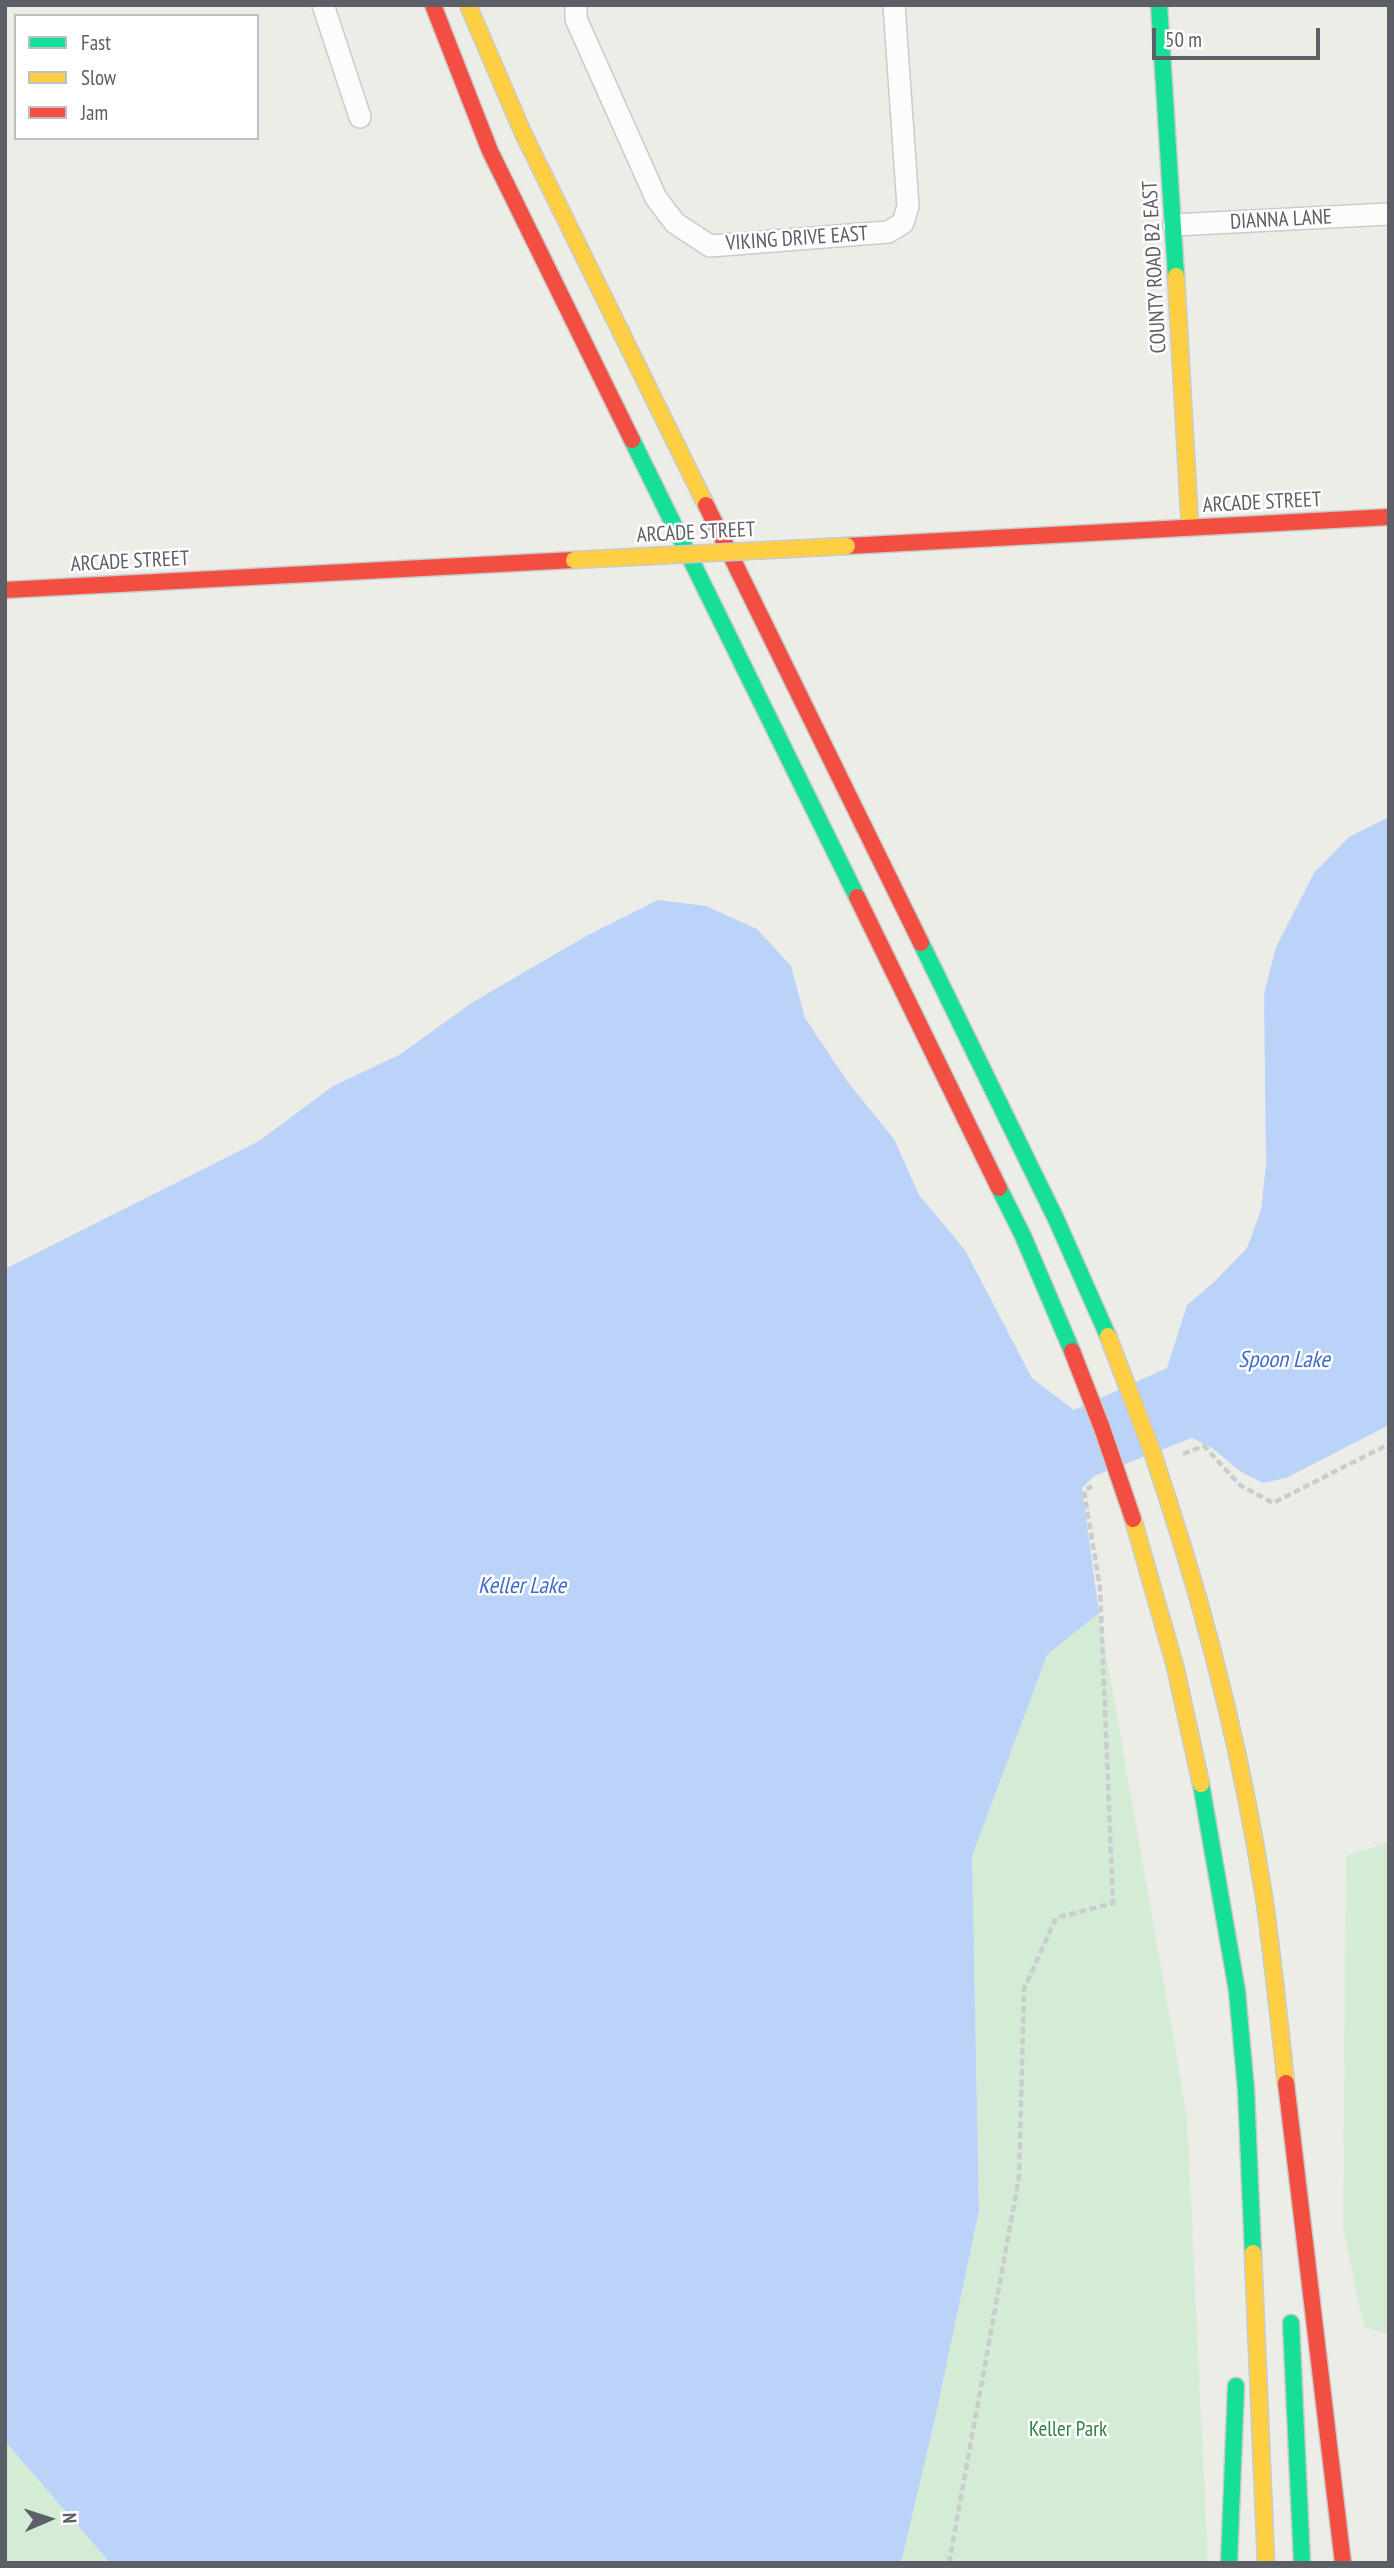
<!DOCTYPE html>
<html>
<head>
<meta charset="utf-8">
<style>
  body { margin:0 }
  #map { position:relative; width:1394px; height:2568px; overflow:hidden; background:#edede8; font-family:"PT Sans Narrow",sans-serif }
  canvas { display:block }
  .frame { position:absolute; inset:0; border:7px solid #5d5f66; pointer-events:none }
  .legend { position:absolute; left:14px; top:14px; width:245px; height:126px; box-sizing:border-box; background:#fff; border:2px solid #bebfc2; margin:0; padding:9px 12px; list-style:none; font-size:21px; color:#5d5f66 }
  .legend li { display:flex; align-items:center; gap:14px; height:35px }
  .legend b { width:35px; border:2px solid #bebfc2 }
  .north { position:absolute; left:14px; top:2484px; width:70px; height:70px; -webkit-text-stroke:5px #fff; paint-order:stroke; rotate:87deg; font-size:19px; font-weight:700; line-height:28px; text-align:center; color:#5d5f66 }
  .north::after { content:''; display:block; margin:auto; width:24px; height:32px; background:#5d5f66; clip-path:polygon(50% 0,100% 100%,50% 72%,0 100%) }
  .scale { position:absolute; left:1152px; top:28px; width:168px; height:32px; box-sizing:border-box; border:4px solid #5d5f66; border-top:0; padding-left:9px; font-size:21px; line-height:24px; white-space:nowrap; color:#5d5f66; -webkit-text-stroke:5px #fff; paint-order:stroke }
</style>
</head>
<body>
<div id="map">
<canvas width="1394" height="2568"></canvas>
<div class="frame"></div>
<ul class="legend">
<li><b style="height:9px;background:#16e098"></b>Fast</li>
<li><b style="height:9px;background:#ffcf43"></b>Slow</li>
<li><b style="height:9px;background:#f24e42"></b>Jam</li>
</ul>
<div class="north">N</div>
<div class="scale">50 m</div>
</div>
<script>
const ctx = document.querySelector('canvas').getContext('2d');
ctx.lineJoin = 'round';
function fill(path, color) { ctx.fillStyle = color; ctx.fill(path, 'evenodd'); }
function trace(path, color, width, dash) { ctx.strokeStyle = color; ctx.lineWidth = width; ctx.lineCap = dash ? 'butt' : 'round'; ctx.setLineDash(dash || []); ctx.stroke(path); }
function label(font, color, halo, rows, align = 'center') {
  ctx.font = font + ' "PT Sans Narrow",sans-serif'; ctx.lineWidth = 5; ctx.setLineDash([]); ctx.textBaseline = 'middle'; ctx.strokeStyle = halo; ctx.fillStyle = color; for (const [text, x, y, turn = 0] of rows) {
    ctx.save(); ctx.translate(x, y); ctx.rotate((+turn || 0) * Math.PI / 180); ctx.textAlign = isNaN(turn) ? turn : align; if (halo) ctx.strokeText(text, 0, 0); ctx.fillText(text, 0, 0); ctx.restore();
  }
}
const green = new Path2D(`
  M1099 1613 1187 2116 1208 2563H901L936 2414 979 2211 972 1856 1047 1655Z
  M1389 1842V2334L1364 2327 1343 2228 1346 1856Z
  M5 2441 110 2563H5Z`);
const water = new Path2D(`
  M1385 819H1389V1425L1286 1478 1263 1483 1241 1472 1212 1448 1192 1438 1094 1476 1082 1488 1099 1613 1047 1655 972 1856 979 2211 936 2414 901 2563H110L5 2441V1269L259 1141 333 1086 399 1055 473 1002 588 935 658 900 706 906 757 929 791 966 805 1018 847 1081 894 1139 919 1195 965 1250 1032 1378 1074 1410 1167 1368 1187 1305 1215 1281 1247 1248 1261 1210 1266 1165 1264 994 1276 947 1314 873 1349 837Z`);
const path = new Path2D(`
  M1183 1454 1204 1446 1240 1485 1273 1503 1389 1444
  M949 2563 1019 2177 1024 1989 1056 1918 1113 1903 1100 1588 1084 1491 1092 1486`);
const street = new Path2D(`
  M323 5 360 117
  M576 5V19L656 198 675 223 710 246 888 232 903 223 908 206 894 5
  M1174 225 1389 214`);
const fast = new Path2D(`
  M1159 5 1176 276
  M632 440 857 897
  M921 943 1056 1219 1108 1336
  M999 1188 1023 1236 1072 1351
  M1201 1784 1237 1991 1246 2090 1253 2253
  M1291 2323 1302 2563
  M1229 2563 1236 2386`);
const slow = new Path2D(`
  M468 5 523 133 706 505
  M1176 276 1190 528
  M1169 1503C1211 1632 1243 1763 1264 1897 1273 1959 1279 2021 1286 2083
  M1133 1519 1175 1666 1201 1784
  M1253 2253 1266 2563`);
const jam = new Path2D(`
  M433 5 490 151 632 440
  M706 505 921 943
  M847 546 1389 517
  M5 590 574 560
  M857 897 999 1188
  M1286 2083 1343 2563`);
const slowBridge = new Path2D(`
  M574 560 847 546
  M1108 1336 1152 1451 1169 1503`);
const jamBridge = new Path2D(`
  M1072 1351 1102 1428 1133 1519`);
const streetNames = [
  ["DIANNA LANE",1281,220,-3],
  ["VIKING DRIVE EAST",797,239,-4],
  ["COUNTY ROAD B2 EAST",1155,267,-93],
  ["ARCADE STREET",1262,503,-3],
  ["ARCADE STREET",696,533,-3],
  ["ARCADE STREET",130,562,-3]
];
const parkNames = [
  ["Keller Park",1068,2430]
];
const waterNames = [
  ["Spoon Lake",1284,1360],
  ["Keller Lake",522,1586]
];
fill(green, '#d4ebd6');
fill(water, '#bbd3f8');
trace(street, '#cacbca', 24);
trace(fast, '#c9caca', 19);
trace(slow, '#c9caca', 19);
trace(jam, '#c9caca', 19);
trace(path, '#c9cecc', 4.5, [7, 3.5]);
trace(street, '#fcfcfc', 21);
trace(fast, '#16e098', 16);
trace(slow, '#ffcf43', 16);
trace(jam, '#f24e42', 16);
trace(slowBridge, '#c9caca', 19, []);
trace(jamBridge, '#c9caca', 19, []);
trace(slowBridge, '#ffcf43', 16);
trace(jamBridge, '#f24e42', 16);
label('21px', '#5d5f66', '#fff', streetNames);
label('21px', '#308342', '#fff', parkNames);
label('italic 23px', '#416bcb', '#fff', waterNames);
</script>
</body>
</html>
